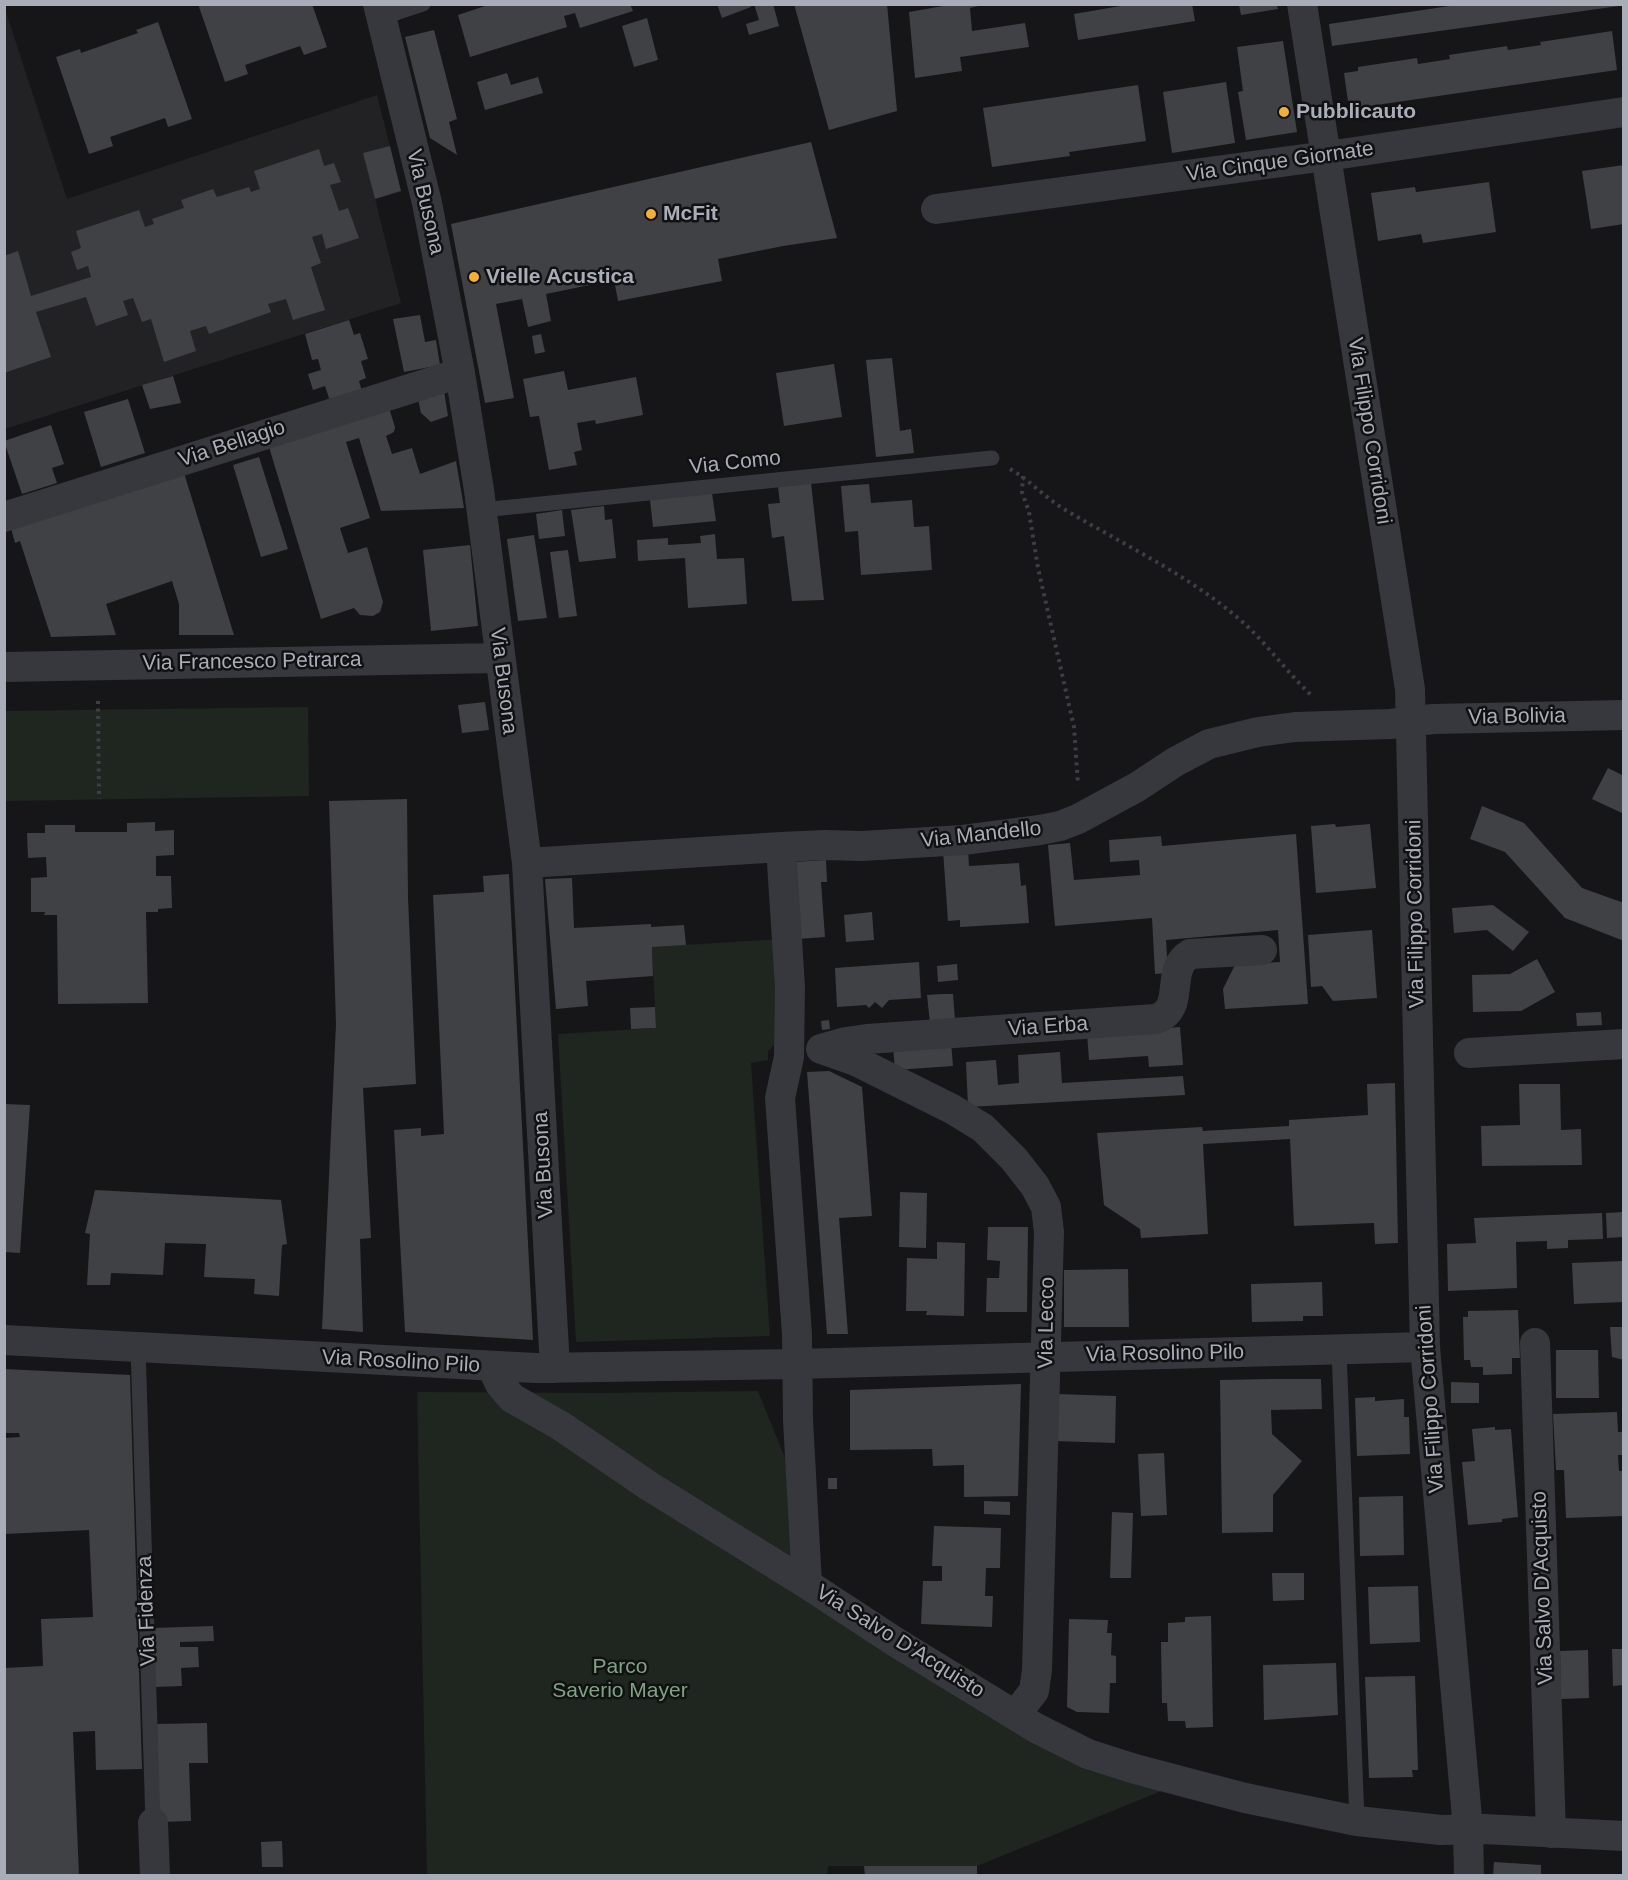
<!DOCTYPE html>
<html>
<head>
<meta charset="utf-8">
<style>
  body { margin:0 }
  #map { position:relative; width:1628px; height:1880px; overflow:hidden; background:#161618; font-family:Helvetica,sans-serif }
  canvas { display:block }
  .frame { position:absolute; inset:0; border:6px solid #a8adb8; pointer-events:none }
</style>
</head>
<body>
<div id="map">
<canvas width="1628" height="1880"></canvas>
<div class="frame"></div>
</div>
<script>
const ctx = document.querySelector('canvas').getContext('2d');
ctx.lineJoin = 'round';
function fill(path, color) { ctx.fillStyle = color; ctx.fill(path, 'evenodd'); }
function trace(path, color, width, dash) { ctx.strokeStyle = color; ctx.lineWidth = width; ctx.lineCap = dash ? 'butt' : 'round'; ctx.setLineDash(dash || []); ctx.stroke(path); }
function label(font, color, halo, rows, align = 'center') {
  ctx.font = font + ' Helvetica,sans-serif'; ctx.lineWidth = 5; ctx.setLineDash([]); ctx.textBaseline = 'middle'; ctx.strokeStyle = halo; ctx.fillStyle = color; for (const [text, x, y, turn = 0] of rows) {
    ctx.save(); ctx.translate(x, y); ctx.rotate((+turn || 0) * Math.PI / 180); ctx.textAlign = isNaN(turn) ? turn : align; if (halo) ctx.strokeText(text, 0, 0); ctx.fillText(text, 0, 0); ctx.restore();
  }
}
const built = new Path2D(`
  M4 6 67 199 377 95 390 146 364 154 401 303 5 429Z`);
const green = new Path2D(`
  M308 707 309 796 6 801 5 711Z
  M783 939 777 1042 768 1051V1060L751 1063 770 1336 576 1342 558 1034 656 1028 652 947Z
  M758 1391 785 1458 795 1589 1164 1790 977 1866H828L827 1876 427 1875 417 1392 602 1393Z`);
const building = new Path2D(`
  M198 4H312L327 47 304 55 300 46 245 65 248 74 225 82Z
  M491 4H630L633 11 580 28 575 13 564 16 567 27 470 57 458 15Z
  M717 4H750L751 7 722 18Z
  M754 4H773L779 26 749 35 746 24 759 20Z
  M794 4H887L897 111 829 130Z
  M954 4H987L970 8 972 31 1025 23 1029 47 960 57 962 71 915 78 909 12Z
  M1132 4H1192L1195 21 1078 40 1074 14Z
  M1463 4H1619V6L1332 46 1329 24Z
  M1239 5H1277L1278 9 1241 15Z
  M647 18 658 60 634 67 622 26Z
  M158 22 192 119 168 127 165 118 110 137 113 146 89 154 56 57 80 49 81 53 138 33 136 30Z
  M434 30 457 119 449 122 457 155 430 138 405 37Z
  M1612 31 1617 70 1349 109 1344 73 1358 71V67L1417 58 1418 64 1450 59 1449 55 1507 46 1508 50 1541 45 1540 42Z
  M1283 41 1297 132 1246 140 1238 92 1243 91 1237 47Z
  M507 73 511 85 538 77 543 93 485 110 477 82Z
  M1226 82 1235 143 1172 153 1163 92Z
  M1138 85 1146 141 1069 152 1070 156 992 167 983 108Z
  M811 142 837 238 783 246 718 259 722 281 618 301 614 280 546 294 551 321 528 327 522 299 496 304 514 398 485 403 451 224Z
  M390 146 401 191 375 199 363 153Z
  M319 149 324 166 334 163 341 182 330 185 339 211 348 208 359 238 326 249 322 234 312 237 321 263 311 267 325 310 293 320 286 299 268 304 271 312 209 334 206 326 190 331 196 351 164 362 151 319 142 322 133 298 123 301 128 315 96 326 86 297 36 312 51 357 4 373V256L18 251 31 296 91 277 88 266 77 270 71 252 81 248 76 231 139 210 145 227 154 224 152 219 184 208 181 200 213 189 217 197 249 187 251 192 260 189 254 171Z
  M1624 165V224L1591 229 1582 171Z
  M1489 182 1496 232 1423 243 1421 234 1378 241 1371 193 1415 187 1416 192Z
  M420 315 425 342 436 340 440 365 404 372 393 319Z
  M349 320 354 335 360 333 368 359 361 361 366 378 359 381 362 391 330 401 325 386 313 390 308 374 321 370 318 359 312 360 305 334Z
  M541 334 545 352 535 354 532 336Z
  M892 358 900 431 911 429 914 453 876 457 866 360Z
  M834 364 842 417 784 426 776 373Z
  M564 371 568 390 636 377 643 415 596 424 595 420 577 423 582 450 574 452 577 465 549 470 539 416 530 417 523 379Z
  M173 376 181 403 150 409 142 385Z
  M444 391 448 416 431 422 421 413 418 399Z
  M128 399 145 453 101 467 84 412Z
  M389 408 395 427 394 432 386 436 392 454 412 448 420 474 456 461 464 508 381 511 359 438 346 442 370 518 340 528 348 553 367 547 383 602 380 612 373 616 360 615 354 608 321 619 269 447Z
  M51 425 64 464 52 468 57 483 22 494 4 441Z
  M259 457 288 549 261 557 233 465Z
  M184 473 234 635H179V604L172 581 106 604 116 635 51 637 20 541 15 543 11 528Z
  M811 483 824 600 792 601 784 536 772 538 768 504 780 503 778 487Z
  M869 484 871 503 912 500 914 527 929 526 932 570 861 575 858 531 845 532 841 486Z
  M712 493 716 521 653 527 650 500Z
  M604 506 605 520 612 519 616 558 579 562 571 510Z
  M562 510 565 536 539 539 536 514Z
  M715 534 717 559 744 558 747 604 688 608 685 558 638 561 637 540 668 538V545L701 543 700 536Z
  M534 535 547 618 518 621 507 539Z
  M470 545 478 626 431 631 423 550Z
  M568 550 577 616 559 618 550 552Z
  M485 702 489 730 462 733 458 705Z
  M1608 768 1624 776V814L1592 799Z
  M407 799 408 898 416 1084 363 1088 371 1238 360 1239 363 1332 322 1329 336 1024 329 801Z
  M1482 806 1524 823 1582 888 1624 903V941L1565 918 1505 852 1470 839Z
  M155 822V831L174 830V855L156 856V876H171L172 908 158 909V912H146L148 1003 58 1004 57 915H44L45 912H31V878L47 877 46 857 28 858 27 833H45V825H75V832H127V823Z
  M1335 824 1336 827 1370 824 1376 888 1316 893 1311 826Z
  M1296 834 1308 1004 1225 1009 1223 989 1235 965 1280 962 1278 930 1166 940 1168 973 1155 974 1152 918 1055 926 1048 845 1070 843 1074 880 1140 875 1139 860 1110 862 1109 840 1161 836 1162 846Z
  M968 849 969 866 1019 863 1021 886 1026 885 1029 923 960 927V920L948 921 943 850Z
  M826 860 827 882H821L825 937 798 939 793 862Z
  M509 874 533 1340 405 1332 394 1130 421 1128V1136L444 1134 433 895 484 892 483 876Z
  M572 878 574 928 651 924V927L684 925 686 945 652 947 653 976 586 981 588 1006 556 1009 545 879Z
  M1493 905 1529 932 1513 951 1487 930 1454 933 1452 908Z
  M872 912 874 940 846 942 844 915Z
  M1372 930 1377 998 1333 1001 1322 986 1311 987 1308 935Z
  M1537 959 1555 992 1521 1011 1473 1012 1472 975 1510 974Z
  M919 962 921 998 889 1000 882 1008 875 1002 869 1008 866 1005 837 1007 835 968Z
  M957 964 958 980 938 982 937 966Z
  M942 994H953L955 1020 930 1023 927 995Z
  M655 1007 656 1028 631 1029 630 1008Z
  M1601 1012 1602 1025 1577 1026 1576 1013Z
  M829 1020 830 1029 822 1030 821 1021Z
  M1180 1027 1183 1065 1149 1067 1148 1056 1089 1060 1087 1033Z
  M951 1042 953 1066 895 1070 893 1046Z
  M1060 1052 1062 1083 1183 1076 1185 1095 968 1107 966 1062 996 1060 998 1085 1019 1083 1018 1055Z
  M829 1071 862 1087 872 1216 839 1218 848 1334H827L807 1072Z
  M1395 1083 1398 1243 1375 1244 1374 1223 1294 1226 1290 1139 1203 1144 1208 1234 1141 1238 1140 1229 1104 1205 1097 1133 1202 1127 1203 1131 1289 1126V1120L1368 1115 1367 1084Z
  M1519 1084H1560L1561 1130 1581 1129 1582 1165 1482 1166 1481 1126 1520 1125Z
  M4 1104 30 1105 20 1253 4 1252Z
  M95 1190 281 1200 287 1244 282 1245 279 1296 254 1294 255 1279 204 1277 206 1244 165 1243 163 1275 111 1273 110 1285H87L90 1234 85 1233Z
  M900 1192 927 1193 926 1248 899 1247Z
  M1624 1212V1237L1607 1238 1606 1213Z
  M1602 1213 1603 1239 1568 1240V1248L1547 1249V1241L1516 1242 1517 1288 1448 1291 1447 1244 1476 1243 1474 1218Z
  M988 1227H1028L1027 1312H986L987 1278H999L1000 1261 987 1260Z
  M937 1242 965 1243 964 1316 926 1315 927 1311H906L907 1258 937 1259Z
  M1624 1261V1302L1574 1304 1572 1263Z
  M1128 1269 1129 1327H1064V1270Z
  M1322 1282 1323 1316H1303V1321L1252 1322 1251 1284Z
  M1518 1310 1520 1358H1512V1374L1483 1375V1367H1471L1470 1360H1464L1463 1317H1468V1311Z
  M1610 1327H1624V1360L1612 1357Z
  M1556 1350H1598L1599 1398H1556Z
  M4 1369 130 1375 142 1769 96 1770 95 1731 73 1732 79 1876H4V1668L43 1666 41 1619 93 1617 89 1530 4 1534V1438L20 1437 19 1433H4Z
  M1271 1379H1321L1322 1409 1271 1410 1272 1434 1302 1461 1273 1495V1532L1222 1533 1220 1380Z
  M1451 1382 1479 1383V1403H1451Z
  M1021 1384 1018 1496 964 1497V1465L933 1466 932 1449 850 1450V1390Z
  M1056 1394 1116 1396 1115 1443 1054 1441Z
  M1375 1397V1401L1404 1399V1417H1409L1410 1454 1357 1456 1355 1398Z
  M1617 1412 1618 1432H1624V1455H1618L1619 1471H1624V1516L1566 1518 1564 1470H1556L1553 1414Z
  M1495 1427V1430L1511 1429 1518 1517 1502 1519V1522L1468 1525 1462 1462 1475 1461 1472 1429Z
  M1164 1453 1167 1515 1141 1516 1138 1454Z
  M828 1478H837V1489H828Z
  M1403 1496 1404 1555 1360 1556 1359 1497Z
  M984 1501 1010 1502V1515L984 1514Z
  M1112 1512 1133 1513 1131 1578H1110Z
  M934 1526 1001 1528 1000 1568H986L985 1596H993L992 1627 921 1624 923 1581H942V1566H932Z
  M1272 1573H1304V1600L1273 1601Z
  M1418 1586 1420 1642 1370 1644 1368 1587Z
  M1211 1616 1213 1727 1186 1728 1185 1721H1168L1167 1703H1162L1161 1642H1168V1623L1185 1622V1617Z
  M1069 1619 1108 1620 1107 1633H1112L1111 1655 1116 1656V1683H1110L1109 1713 1077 1712 1067 1707Z
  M213 1626 214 1641 180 1642V1647H198L199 1667 181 1668 182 1686 155 1687 153 1628Z
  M1612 1649H1624V1685L1613 1686Z
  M1588 1650 1589 1698 1561 1699 1560 1651Z
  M1336 1663 1338 1715 1264 1720 1263 1665Z
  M1415 1676 1418 1770H1412L1413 1777 1369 1778 1365 1677Z
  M207 1723 208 1763H189L191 1821 159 1822 157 1724Z
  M282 1841 283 1867H262L261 1842Z
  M1494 1862 1541 1865V1876H1493Z
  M864 1866H977V1876H865Z`);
const path = new Path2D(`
  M1010 469C1031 481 1047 500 1069 512 1128 547 1194 578 1246 625 1269 647 1288 673 1311 695
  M1023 476 1022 492 1029 512 1038 568 1074 727 1078 785
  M98 701 99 799`);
const service = new Path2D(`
  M381 18 423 4
  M482 510 992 458
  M138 1347 153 1823
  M1339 1350 1357 1821`);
const minor = new Path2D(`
  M378 4 427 203 460 373 479 490 527 863 555 1368
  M1302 4 1410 689 1425 1347 1468 1829 1469 1876
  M936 209 1348 153 1624 112
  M4 517 460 373
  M4 667 499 658
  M781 847 790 987 789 1057 780 1098 797 1334 798 1420 807 1584
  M527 863 781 847 825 845 862 846 963 840 1040 830 1060 826 1078 819 1137 787 1175 762 1209 744 1258 732 1295 727 1390 724 1433 719 1624 715
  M821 1049 846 1042 867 1039 1156 1019C1187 1009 1164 969 1190 954L1262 950
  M822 1049 856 1061 952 1109 983 1128 1014 1159 1035 1186 1046 1207 1049 1232 1037 1670 1034 1691 1016 1714
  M1469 1053 1624 1044
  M4 1340 536 1368 797 1364 1425 1347
  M1535 1343 1551 1833
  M492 1367 500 1384 512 1398 561 1426 649 1486 807 1584 897 1643 1036 1728 1088 1754 1135 1769 1245 1798 1357 1821 1441 1830 1484 1829 1624 1836
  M153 1823 155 1876`);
const markers = [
  [1284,112,6,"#f2b134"],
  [651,214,6,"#f2b134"],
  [474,277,6,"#f2b134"]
];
const poiNames = [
  ["Pubblicauto",1296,112],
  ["McFit",663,214],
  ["Vielle Acustica",486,277]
];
const streetNames = [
  ["Via Cinque Giornate",1280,162,-8],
  ["Via Busona",425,202,77],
  ["Via Filippo Corridoni",1369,431,81],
  ["Via Bellagio",232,444,-18],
  ["Via Como",735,463,-6],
  ["Via Francesco Petrarca",252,662,-1],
  ["Via Busona",503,681,83],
  ["Via Bolivia",1517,717,-1],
  ["Via Mandello",981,835,-6],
  ["Via Filippo Corridoni",1416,914,-91],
  ["Via Erba",1048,1027,-4],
  ["Via Busona",544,1165,-93],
  ["Via Lecco",1047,1323,-89],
  ["Via Rosolino Pilo",1165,1354,-1],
  ["Via Rosolino Pilo",401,1362,3],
  ["Via Filippo Corridoni",1431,1399,-94],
  ["Via Salvo D'Acquisto",1543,1588,-92],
  ["Via Fidenza",147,1611,-92],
  ["Via Salvo D'Acquisto",900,1642,32]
];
const parkNames = [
  ["Parco",620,1667],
  ["Saverio Mayer",620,1691]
];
fill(built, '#222225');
fill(green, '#1e261f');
fill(building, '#404145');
trace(path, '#3d3f44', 4, [3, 4.5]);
trace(service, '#37383d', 15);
trace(minor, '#37383d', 30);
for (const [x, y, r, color] of markers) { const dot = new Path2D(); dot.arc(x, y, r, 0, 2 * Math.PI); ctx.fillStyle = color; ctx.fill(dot); trace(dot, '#111113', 2); }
label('bold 21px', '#a8adb8', '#111113', poiNames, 'left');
label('21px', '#a8adb8', '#111113', streetNames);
label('21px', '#7fa381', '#111113', parkNames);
</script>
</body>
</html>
